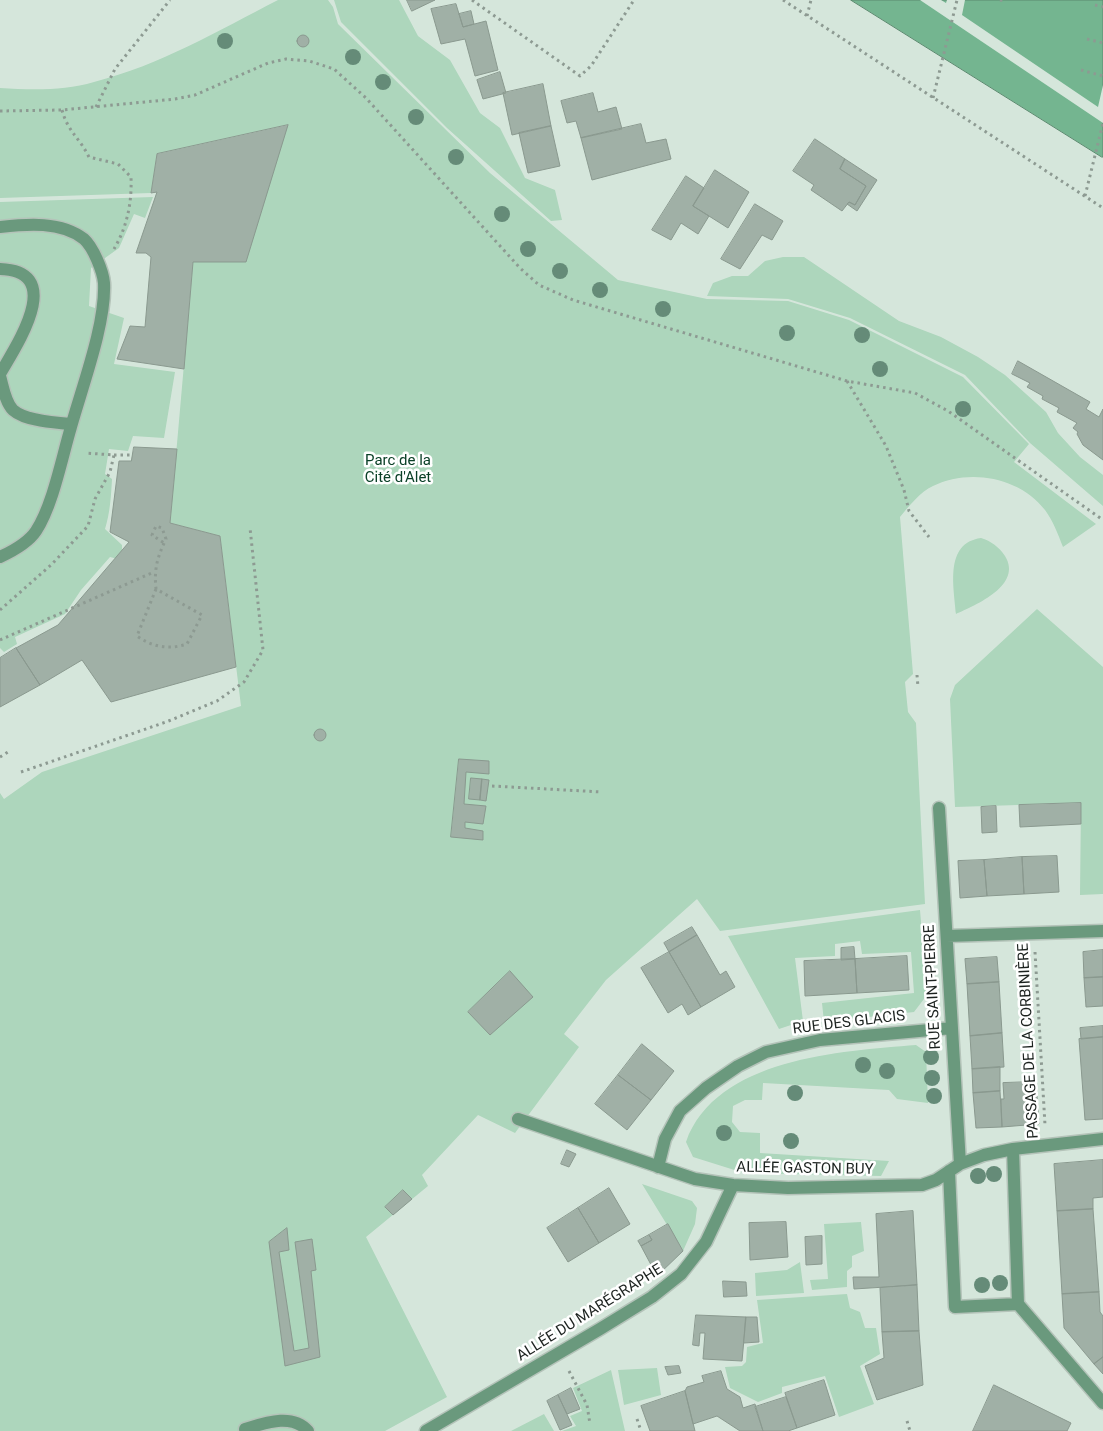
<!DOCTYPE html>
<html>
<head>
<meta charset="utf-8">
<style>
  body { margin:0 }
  canvas { display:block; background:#d5e6db }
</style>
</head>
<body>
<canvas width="1103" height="1431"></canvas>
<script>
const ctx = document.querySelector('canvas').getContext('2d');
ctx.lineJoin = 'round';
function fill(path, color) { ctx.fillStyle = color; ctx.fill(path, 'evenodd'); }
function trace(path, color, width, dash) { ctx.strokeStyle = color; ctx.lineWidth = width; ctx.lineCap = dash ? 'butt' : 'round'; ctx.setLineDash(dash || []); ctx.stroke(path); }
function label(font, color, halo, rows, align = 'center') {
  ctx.font = font + ' Roboto,sans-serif'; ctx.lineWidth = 5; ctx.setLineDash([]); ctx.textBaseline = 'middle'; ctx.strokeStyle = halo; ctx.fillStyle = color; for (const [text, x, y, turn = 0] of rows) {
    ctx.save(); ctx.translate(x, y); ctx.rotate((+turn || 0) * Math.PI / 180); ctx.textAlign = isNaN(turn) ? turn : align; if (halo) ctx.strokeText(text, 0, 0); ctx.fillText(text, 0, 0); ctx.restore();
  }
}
const green = new Path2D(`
  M278 0H328L333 7 338 24 490 173 618 280 707 299 788 301 849 320 963 377 1029 444 1014 462 1096 524 1063 547C1058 534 1053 521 1045 510 1020 477 969 468 933 486 920 492 909 506 900 517L913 674 905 682 908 712 916 723 925 904 720 931 697 899 606 980 564 1034 579 1047 515 1133 478 1115 422 1175 428 1186 366 1237 447 1397 385 1431H0V793L4 799 42 772 241 706 220 536 170 523 193 262 287 125 157 154 151 193 0 198V88C31 90 64 91 94 82 160 65 218 31 278 0Z
  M334 0H399L418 36 450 60 480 113 500 128 525 178 555 190 562 220 551 221 447 128 341 22Z
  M153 197 145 218 134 214 119 248 91 268 89 306 124 318 114 364 175 372 164 438 133 436 128 451 109 449 105 474 112 479C111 497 110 513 105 529L122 545V560L110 557 81 590 65 614 15 637 17 644 4 652 0 648V202Z
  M783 257H804L899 321 941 337 978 357 1005 375 1046 412 1058 433 1080 457 1103 475V506L1030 443 965 375 850 318 788 299 707 296 713 283 732 276H748L765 261Z
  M981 538C991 541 999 547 1005 556 1023 585 976 605 956 614 954 587 944 543 981 538Z
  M1037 609 1103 667V894L1080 895 1081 803 955 807 950 699 955 685Z
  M920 910 927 995 914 1012 824 1022 822 1003 914 993 911 952 862 954 860 941 835 944V956L795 958 803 1021 779 1029 728 936Z
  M916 1045 926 1052 928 1103 897 1099 889 1090 763 1083 762 1100H745L733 1106 732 1122 740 1132 760 1133V1153L889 1161 881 1176 744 1173 693 1157 686 1142C716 1058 841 1051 916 1045Z
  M642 1184 692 1201 697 1208 695 1224 683 1251Z
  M861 1222 864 1251 852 1256V1267L847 1271V1287L812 1290 810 1280 828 1279 824 1224Z
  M800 1262 804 1293 756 1296 755 1273 787 1270Z
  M847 1294 850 1308 860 1312 865 1328H876L880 1354 860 1366 874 1404 839 1417 825 1376 782 1387V1393L758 1402 730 1388 725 1367 742 1366 746 1362 747 1347 763 1343 757 1300Z
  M657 1368 661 1395 624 1405 618 1370Z
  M611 1370 625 1431H562L576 1426 570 1416 582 1411 573 1388Z
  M544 1414 554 1431H511Z`);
const water = new Path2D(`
  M851 0H1103V157H1102Z`);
const pier = new Path2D(`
  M920 0H941L946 3 947 0H965L962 15 1098 107 1103 85V123Z`);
const building = new Path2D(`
  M407 0H435L412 11Z
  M456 4 463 27 486 21 498 70 475 76 465 39 441 44 431 9Z
  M471 11 474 24 463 27 459 14Z
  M297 41a6 6 0 1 1 12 0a6 6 0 1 1-12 0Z
  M500 72 506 93 483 99 477 80Z
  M543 84 551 126 512 135 503 93Z
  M593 93 598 112 616 107 622 129 581 138 576 121 567 123 561 101Z
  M641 124 646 143 666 139 671 159 592 180 581 138Z
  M288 125 246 262H193L184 369 117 359 130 326 145 327 151 257 146 253H136L157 192 151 193 157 154Z
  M551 126 560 166 528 173 519 133Z
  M815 139 845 159 840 169 866 186 855 205 849 202 842 211 811 190 814 185 793 171Z
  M845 159 877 180 857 211 847 204 849 202 855 205 866 186 840 169Z
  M715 170 749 192 728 228 693 206Z
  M686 176 704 188 693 206 709 216 698 234 681 223 671 240 652 230Z
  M755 204 783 221 772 240 762 235 740 269 721 259Z
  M1018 361 1090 402 1086 409 1099 417 1103 409V460L1083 445 1077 434 1078 432 1073 428 1077 423 1057 412 1059 408 1042 399 1043 396 1027 387 1030 383 1012 374Z
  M134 447 177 449 170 523 220 536 236 667 111 702 82 660 40 685 16 648 58 625 129 542 110 532 119 461H131Z
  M16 648 40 685 0 707V658Z
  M314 735a6 6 0 1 1 12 0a6 6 0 1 1-12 0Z
  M459 759 489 761V774L466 772 464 804 486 806 483 824 465 822V828L483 831V840L451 837Z
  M471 778 482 779 480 800 469 799Z
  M482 779 489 780 486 801 480 800Z
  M1081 803V824L1020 827 1019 805Z
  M996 806 997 832 982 833 981 807Z
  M1057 856 1059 892 1024 894 1022 857Z
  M1022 857 1024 894 987 896 984 860Z
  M984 860 987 896 960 898 958 861Z
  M692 927 697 935 669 952 664 943Z
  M697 935 720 975 726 971 735 987 701 1007 669 952Z
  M854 947 855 959 841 960V948Z
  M1103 950V977L1084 978 1083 952Z
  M669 952 701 1007 688 1015 682 1004 668 1013 641 968Z
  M907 956 909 990 857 993 855 959Z
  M997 957 999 982 967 984 965 959Z
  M855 959 857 993 805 996 804 961Z
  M510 971 533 997 490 1035 468 1012Z
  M1103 977V1006L1086 1007 1084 978Z
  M999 982 1002 1033 970 1036 967 984Z
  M1103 1026V1037L1081 1039 1080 1028Z
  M1002 1033 1004 1067 972 1069 970 1036Z
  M1103 1037V1119L1085 1120 1079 1039Z
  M642 1044 674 1071 651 1100 618 1075Z
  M1000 1067V1091L973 1093 972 1069Z
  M618 1075 651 1100 627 1130 595 1104Z
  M1032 1082 1033 1096H1037L1039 1124 1002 1127 1001 1099H1004L1003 1083Z
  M1000 1091 1002 1127 976 1128 973 1093Z
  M567 1150 576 1154 569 1167 561 1164Z
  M1103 1160V1197L1093 1198V1209L1057 1211 1054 1164Z
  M609 1188 630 1224 599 1243 578 1208Z
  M403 1190 412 1199 393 1215 385 1207Z
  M578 1208 599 1243 568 1262 547 1228Z
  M1093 1209 1099 1292 1062 1294 1057 1211Z
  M913 1211 917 1285 854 1289 853 1277H879L876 1214Z
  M786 1222 788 1257 750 1260 749 1223Z
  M668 1224 683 1251 657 1276 641 1246 652 1240 649 1235Z
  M287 1228 289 1250 279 1252 294 1351 309 1348 295 1242 312 1239 316 1270 311 1271 320 1357 285 1366 269 1242Z
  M649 1235 652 1240 641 1246 638 1241Z
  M822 1236V1264L806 1265 805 1237Z
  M723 1281 746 1282 747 1296 724 1297Z
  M917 1285 919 1331 882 1332 880 1288Z
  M1099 1292 1100 1312 1103 1316V1357L1094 1364 1064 1328 1062 1294Z
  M696 1315 746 1317 742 1361 703 1359 705 1333H700L699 1346 693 1345Z
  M746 1317H757L759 1342 744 1343Z
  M919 1331 923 1385 877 1400 865 1366 884 1358 882 1332Z
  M1103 1357V1374L1094 1364Z
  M679 1366 681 1373 668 1375 665 1367Z
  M721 1371 727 1389 740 1397 743 1408 755 1404 763 1431H740L717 1416 693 1424 685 1391 687 1387 704 1382 702 1376Z
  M824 1380 835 1415 797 1428 785 1393Z
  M994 1385 1071 1423 1067 1431H973Z
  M571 1388 580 1409 567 1414 558 1395Z
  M685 1391 695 1431H650L641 1406Z
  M558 1395 572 1425 560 1430 547 1401Z
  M786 1397 797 1428 788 1431H763L755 1407Z`);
const path = new Path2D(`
  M472 0 580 76 591 66 634 0
  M783 0 1103 208
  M1000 0 1004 1
  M1095 5 1103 7
  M807 16 811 0
  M1087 39 1103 43
  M1081 70 1103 76
  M933 98 957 0
  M96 107 115 69 170 0
  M62 110C68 132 79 137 89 157L118 164 131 177C132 203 127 227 114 249
  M0 111 62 110 175 99 195 95 268 63 286 59 309 61 334 69 366 98 520 268 539 285 573 300 847 381 915 393 948 411 1103 520
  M1085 196 1103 123
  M847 381 886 446 904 490 909 511 929 537
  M114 455H133
  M156 589 137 636C152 647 169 650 187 644L202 615 156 589C154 569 157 558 166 539L162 528 156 526 152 535 164 543
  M0 610 51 565 88 526 95 499 110 472 114 455 85 453
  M0 640 154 572
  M917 675 918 687
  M0 757 8 752
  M21 772 166 722 217 701 244 682 263 650 250 528
  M492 786 602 792
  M1035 952 1045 1125
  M569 1371 587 1405 590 1424
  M637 1419 641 1431
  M907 1421 910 1431`);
const service = new Path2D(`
  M0 227C27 224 61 221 84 239 93 247 103 271 104 283 106 324 82 387 71 427 62 457 53 505 36 531 28 543 13 551 0 557
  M0 269C67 271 16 346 0 374
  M0 376C3 386 5 402 13 410 25 421 56 423 71 424
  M245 1429C265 1423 292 1413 308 1431`);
const minor = new Path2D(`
  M939 808 960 1164
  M947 936 1103 931
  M518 1119 695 1179 733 1185 788 1188 922 1185 936 1180 960 1164 984 1155 1013 1149 1103 1139
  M1013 1149 1018 1304
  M658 1167 665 1139 680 1111 706 1088 738 1066 766 1052 820 1040 952 1028
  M949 1171 955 1307 1018 1304
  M1018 1304 1103 1403
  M426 1431 600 1329 652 1297 681 1274 706 1242 733 1185`);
const trees = [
  [225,41],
  [353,57],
  [383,82],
  [416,117],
  [456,157],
  [502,214],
  [528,249],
  [560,271],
  [600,290],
  [663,309],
  [787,333],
  [862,335],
  [880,369],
  [963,409],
  [931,1057],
  [863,1065],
  [887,1071],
  [932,1078],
  [795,1093],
  [934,1096],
  [724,1133],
  [791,1141],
  [994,1174],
  [978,1176],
  [1000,1283],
  [982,1285]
];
const parkNames = [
  ["Parc de la",398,461],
  ["Cité d'Alet",398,478]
];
const streetNames = [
  ["RUE SAINT-PIERRE",933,987,-93],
  ["RUE DES GLACIS",849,1023,-7],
  ["PASSAGE DE LA CORBINIÈRE",1029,1041,-93],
  ["ALLÉE GASTON BUY",805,1169,1],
  ["ALLÉE DU MARÉGRAPHE",590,1313,-32]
];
fill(green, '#add6bc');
fill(water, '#74b590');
trace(water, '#5a896e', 1);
fill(pier, '#d5e6db');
fill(building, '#a0b0a6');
trace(building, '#8a998f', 1);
trace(service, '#b4c3b9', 15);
trace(minor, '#b4c3b9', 15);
trace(path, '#8d9a92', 3, [2.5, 4]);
trace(service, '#6a997d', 12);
trace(minor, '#6a997d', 12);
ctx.fillStyle = '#658b78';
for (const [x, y] of trees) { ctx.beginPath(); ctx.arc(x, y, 8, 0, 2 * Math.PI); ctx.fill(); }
label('15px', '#0a4027', '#fff', parkNames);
label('15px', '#1c221f', '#fff', streetNames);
</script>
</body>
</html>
